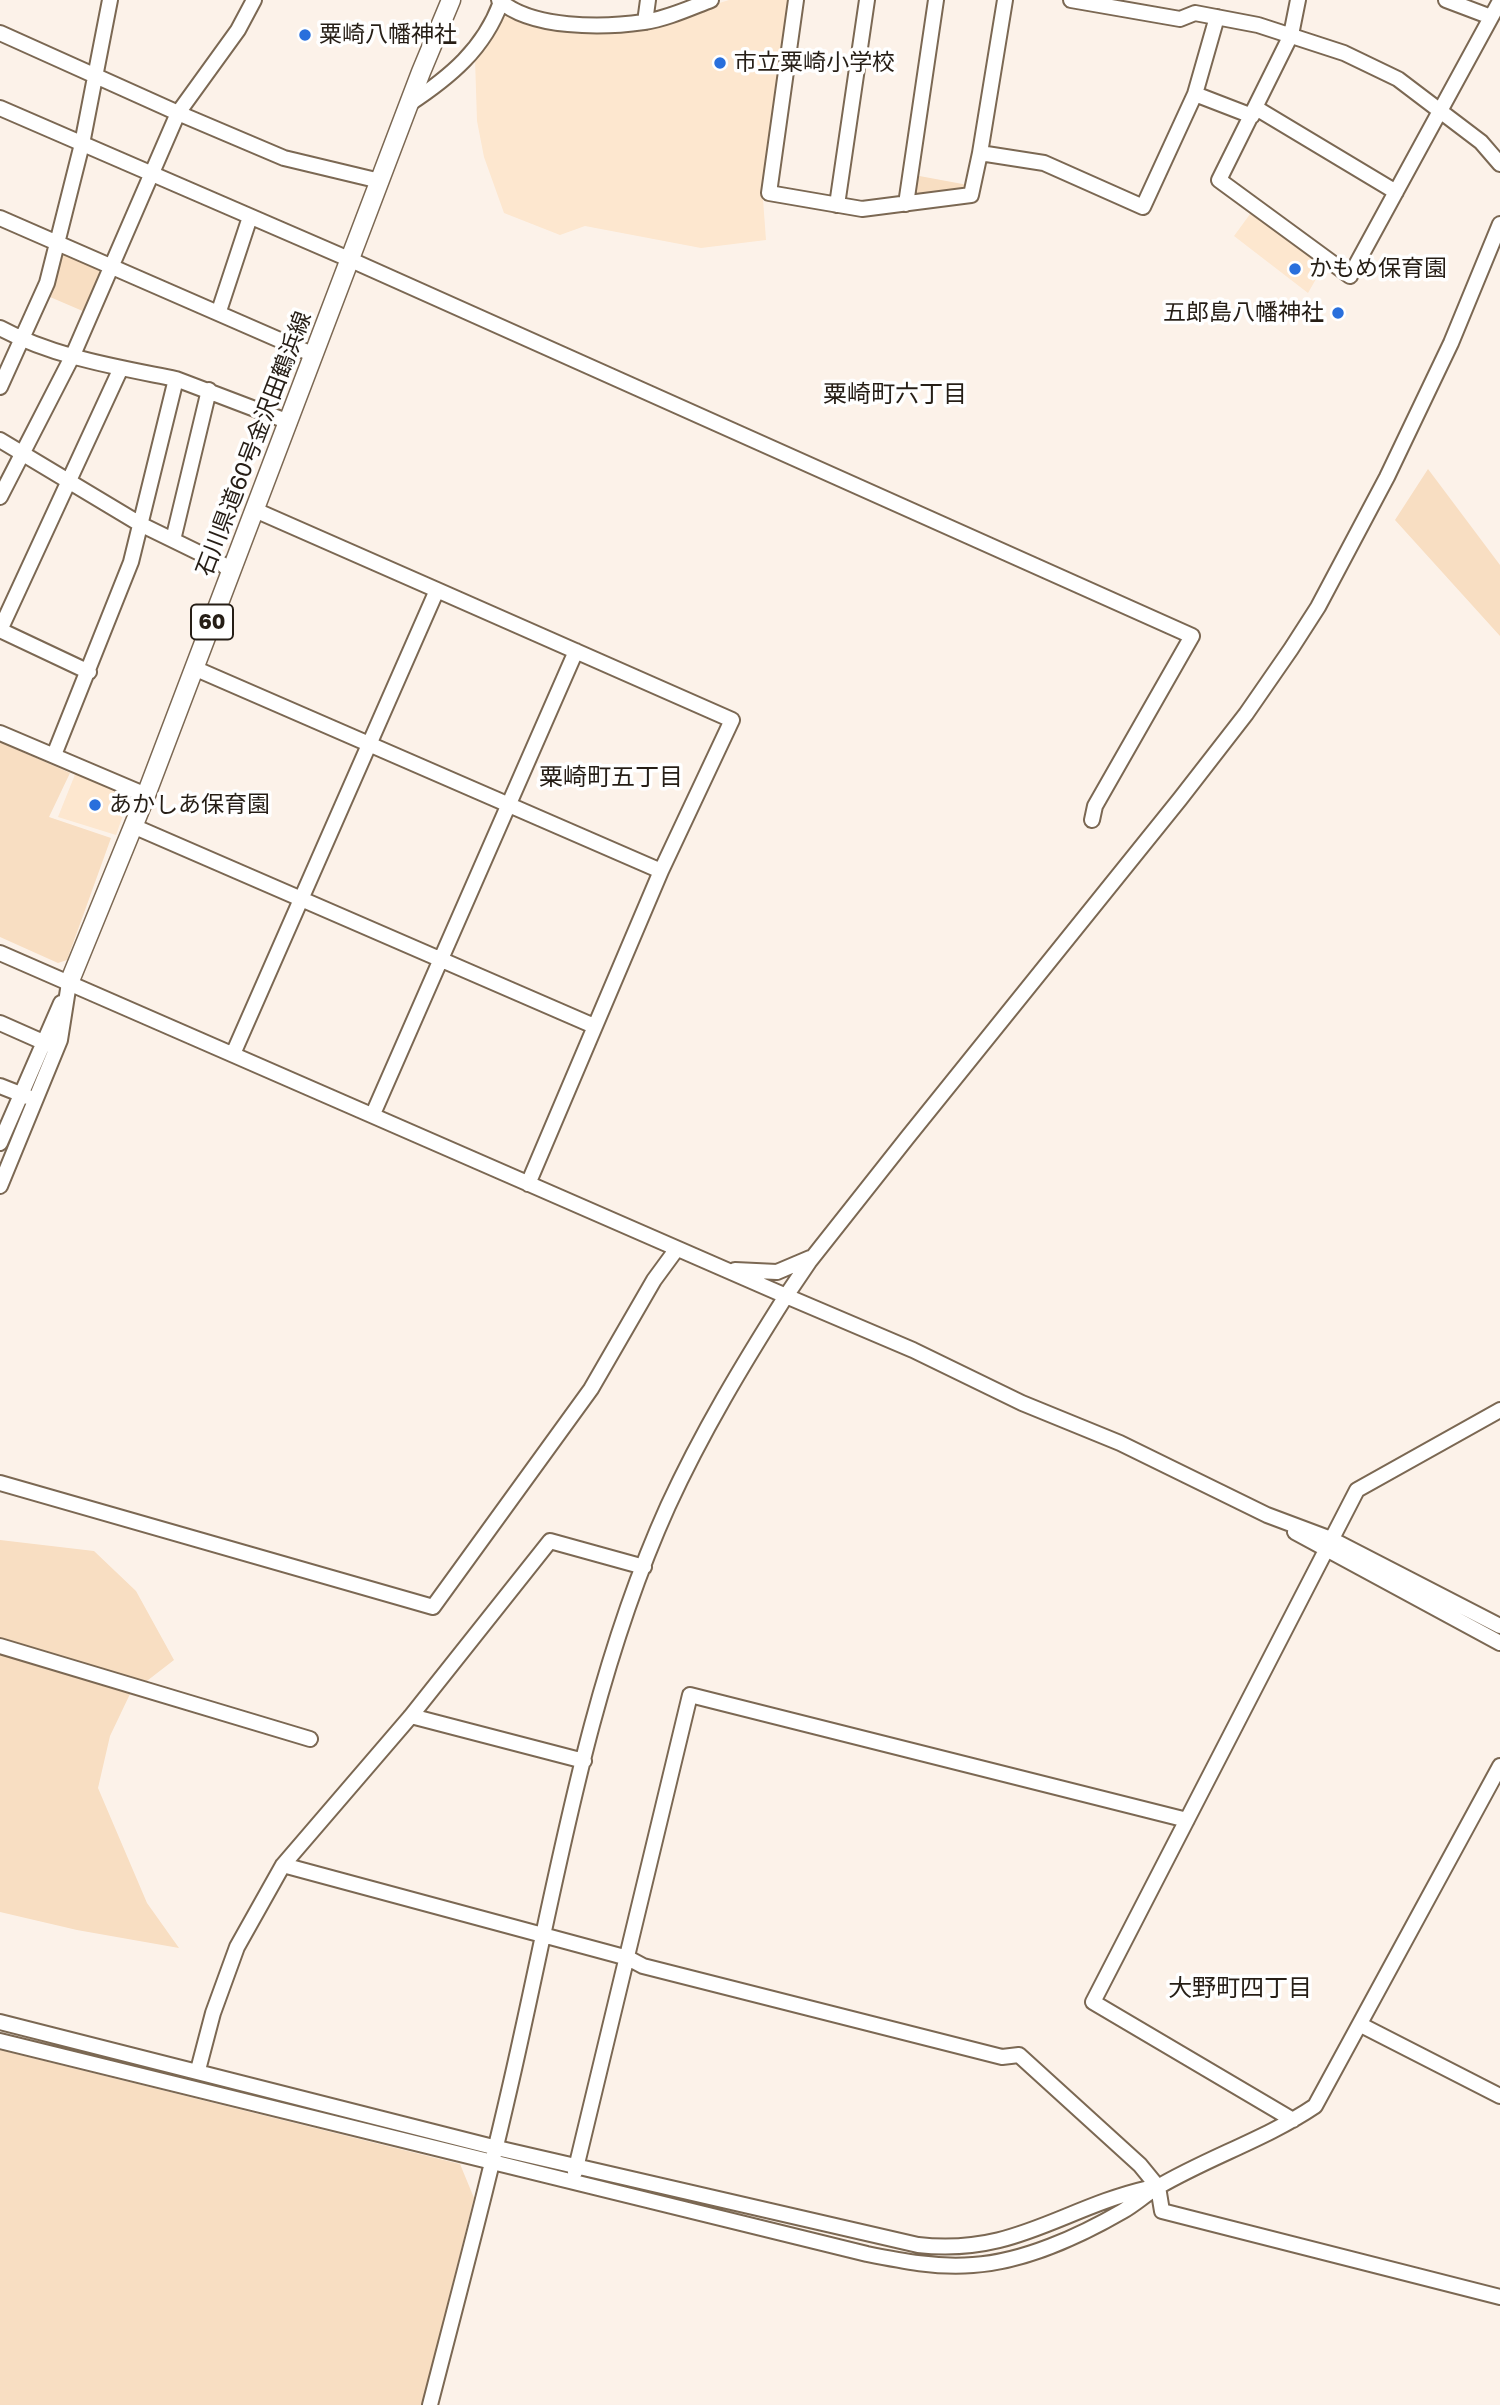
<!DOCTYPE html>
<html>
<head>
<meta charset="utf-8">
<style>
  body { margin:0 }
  canvas { display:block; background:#fcf2e9 }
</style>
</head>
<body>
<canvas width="1500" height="2405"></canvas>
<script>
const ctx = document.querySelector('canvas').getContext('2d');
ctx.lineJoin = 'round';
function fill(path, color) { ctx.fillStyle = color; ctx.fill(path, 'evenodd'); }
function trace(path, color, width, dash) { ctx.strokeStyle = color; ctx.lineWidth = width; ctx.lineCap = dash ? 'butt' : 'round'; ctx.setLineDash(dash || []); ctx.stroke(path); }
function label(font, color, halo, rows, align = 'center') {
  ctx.font = font + ' "Golos Text","Noto Sans JP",sans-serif'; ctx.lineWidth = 7; ctx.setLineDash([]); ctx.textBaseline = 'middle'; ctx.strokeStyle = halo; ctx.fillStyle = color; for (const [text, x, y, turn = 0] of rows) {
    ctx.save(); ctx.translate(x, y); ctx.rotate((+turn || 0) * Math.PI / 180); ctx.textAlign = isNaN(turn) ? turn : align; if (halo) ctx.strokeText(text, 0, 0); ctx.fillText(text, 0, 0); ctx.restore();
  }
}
const built = new Path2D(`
  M729 0H793L763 199 766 240 701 248 585 226 560 235 504 213 484 157 477 121 475 59 495 33 504 12 550 30 639 28Z
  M1253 210 1324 265 1308 293 1234 236Z
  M76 772 131 793 116 835 58 817Z`);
const green = new Path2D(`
  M914 175 968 185 964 192 916 198 912 194Z
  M63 253 103 271 85 312 50 297Z
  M1428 469 1500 565V636L1395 520Z
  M0 742 70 773 49 817 111 838 67 960 58 963 0 937Z
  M0 1540 94 1551 136 1591 174 1660 130 1694 110 1736 98 1788 147 1903 179 1948 77 1930 0 1912Z
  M0 2050 460 2164 474 2198 422 2405H0Z`);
const minor = new Path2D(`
  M499 0C531 29 603 28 644 22 666 19 690 8 711 0
  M796 0 769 193 862 209 971 195 980 153
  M1005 0 980 153 1044 163 1143 207 1195 94 1217 17
  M1071 0 1180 19 1195 13 1258 25 1344 53 1398 79 1481 142 1500 164
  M1298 0 1291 35 1219 180 1350 276 1500 1
  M1446 0 1491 17
  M645 22 648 0
  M0 33 178 113 238 30 254 0
  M1195 94 1252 116
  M409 104C450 77 484 49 501 2
  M0 108 351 260 1192 636 1095 806 1092 820
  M1256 108 1396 192
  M906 204 936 0
  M837 205 867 0
  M0 218 314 355
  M219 311 250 217
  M0 328C53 357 117 367 176 379
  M0 387 47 283 82 144 110 0
  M0 440 140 524 222 564 231 572
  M0 497 73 355 178 113 284 158 380 181
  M173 540 209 390
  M437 590 732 720 661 871 528 1184
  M0 630 121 368
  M0 630 89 672
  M194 668 661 871
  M0 733 146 795
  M54 755 131 562 176 379 289 422
  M133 826 594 1026
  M0 953 786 1296 809 1262 907 1138 1180 799 1246 714 1291 649 1318 607 1387 477 1451 343 1500 224
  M0 1023 52 1046
  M233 1054 437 590 255 510
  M0 1086 28 1097
  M373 1114 576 651
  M0 1143 61 1003
  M0 1186 60 1040 69 983
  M735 1270 777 1272 810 1258
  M0 1483 433 1607 591 1389 654 1280 676 1250
  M1295 1532 1500 1643
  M0 1646 310 1739
  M411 1716 584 1761
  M283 1865 628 1958 643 1966 1002 2057 1019 2055 1140 2165 1158 2187 1162 2211 1500 2297
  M0 2022 497 2148 918 2245C1014 2256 1062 2208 1149 2188
  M1361 2025 1500 2096
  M0 2041 867 2254C902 2261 937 2268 973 2265 1023 2262 1080 2236 1123 2211 1135 2204 1146 2194 1158 2187 1209 2157 1266 2139 1315 2106L1500 1766
  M198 2070 213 2013 237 1947 283 1865 411 1716 550 1541 644 1567
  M1293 2120 1093 2002 1357 1490 1500 1410
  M575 2172 690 1695 1187 1820
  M430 2405C462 2281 495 2158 522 2033 561 1856 593 1672 668 1506 702 1432 743 1364 786 1296L913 1350 1022 1403 1120 1443 1267 1515 1331 1539 1500 1626`);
const major = new Path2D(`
  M69 983 146 795 421 72 451 0`);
const markers = [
  [305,35,7,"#296fdc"],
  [720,63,7,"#296fdc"],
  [1295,269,7,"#296fdc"],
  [1338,313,7,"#296fdc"],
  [95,805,7,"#296fdc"]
];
const shields = [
  [212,622,42]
];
const shieldNames = [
  ["60",212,622]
];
const poiNames = [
  ["粟崎八幡神社",319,35],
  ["市立粟崎小学校",734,63],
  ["かもめ保育園",1309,269],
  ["五郎島八幡神社",1324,313,"right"],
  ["あかしあ保育園",109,805]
];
const streetNames = [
  ["石川県道60号金沢田鶴浜線",254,444,-69]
];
const neighbourhoodNames = [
  ["粟崎町六丁目",895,394],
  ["粟崎町五丁目",611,777],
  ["大野町四丁目",1240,1988]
];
fill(built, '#fde7cf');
fill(green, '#f8dec2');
trace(minor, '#7b6853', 18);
trace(major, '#7b6853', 21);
trace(minor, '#fff', 14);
trace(major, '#fff', 18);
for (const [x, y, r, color] of markers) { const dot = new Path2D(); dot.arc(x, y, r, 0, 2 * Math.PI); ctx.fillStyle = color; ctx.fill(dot); trace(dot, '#fff', 2.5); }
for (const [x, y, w] of shields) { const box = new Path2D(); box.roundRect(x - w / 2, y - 17.5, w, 35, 5); ctx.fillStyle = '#fff'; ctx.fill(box); trace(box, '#261e16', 2); }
label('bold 21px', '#261e16', null, shieldNames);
label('23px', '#261e16', '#fff', poiNames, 'left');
label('23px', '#261e16', '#fff', streetNames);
label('24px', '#261e16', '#fff', neighbourhoodNames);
</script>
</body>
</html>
